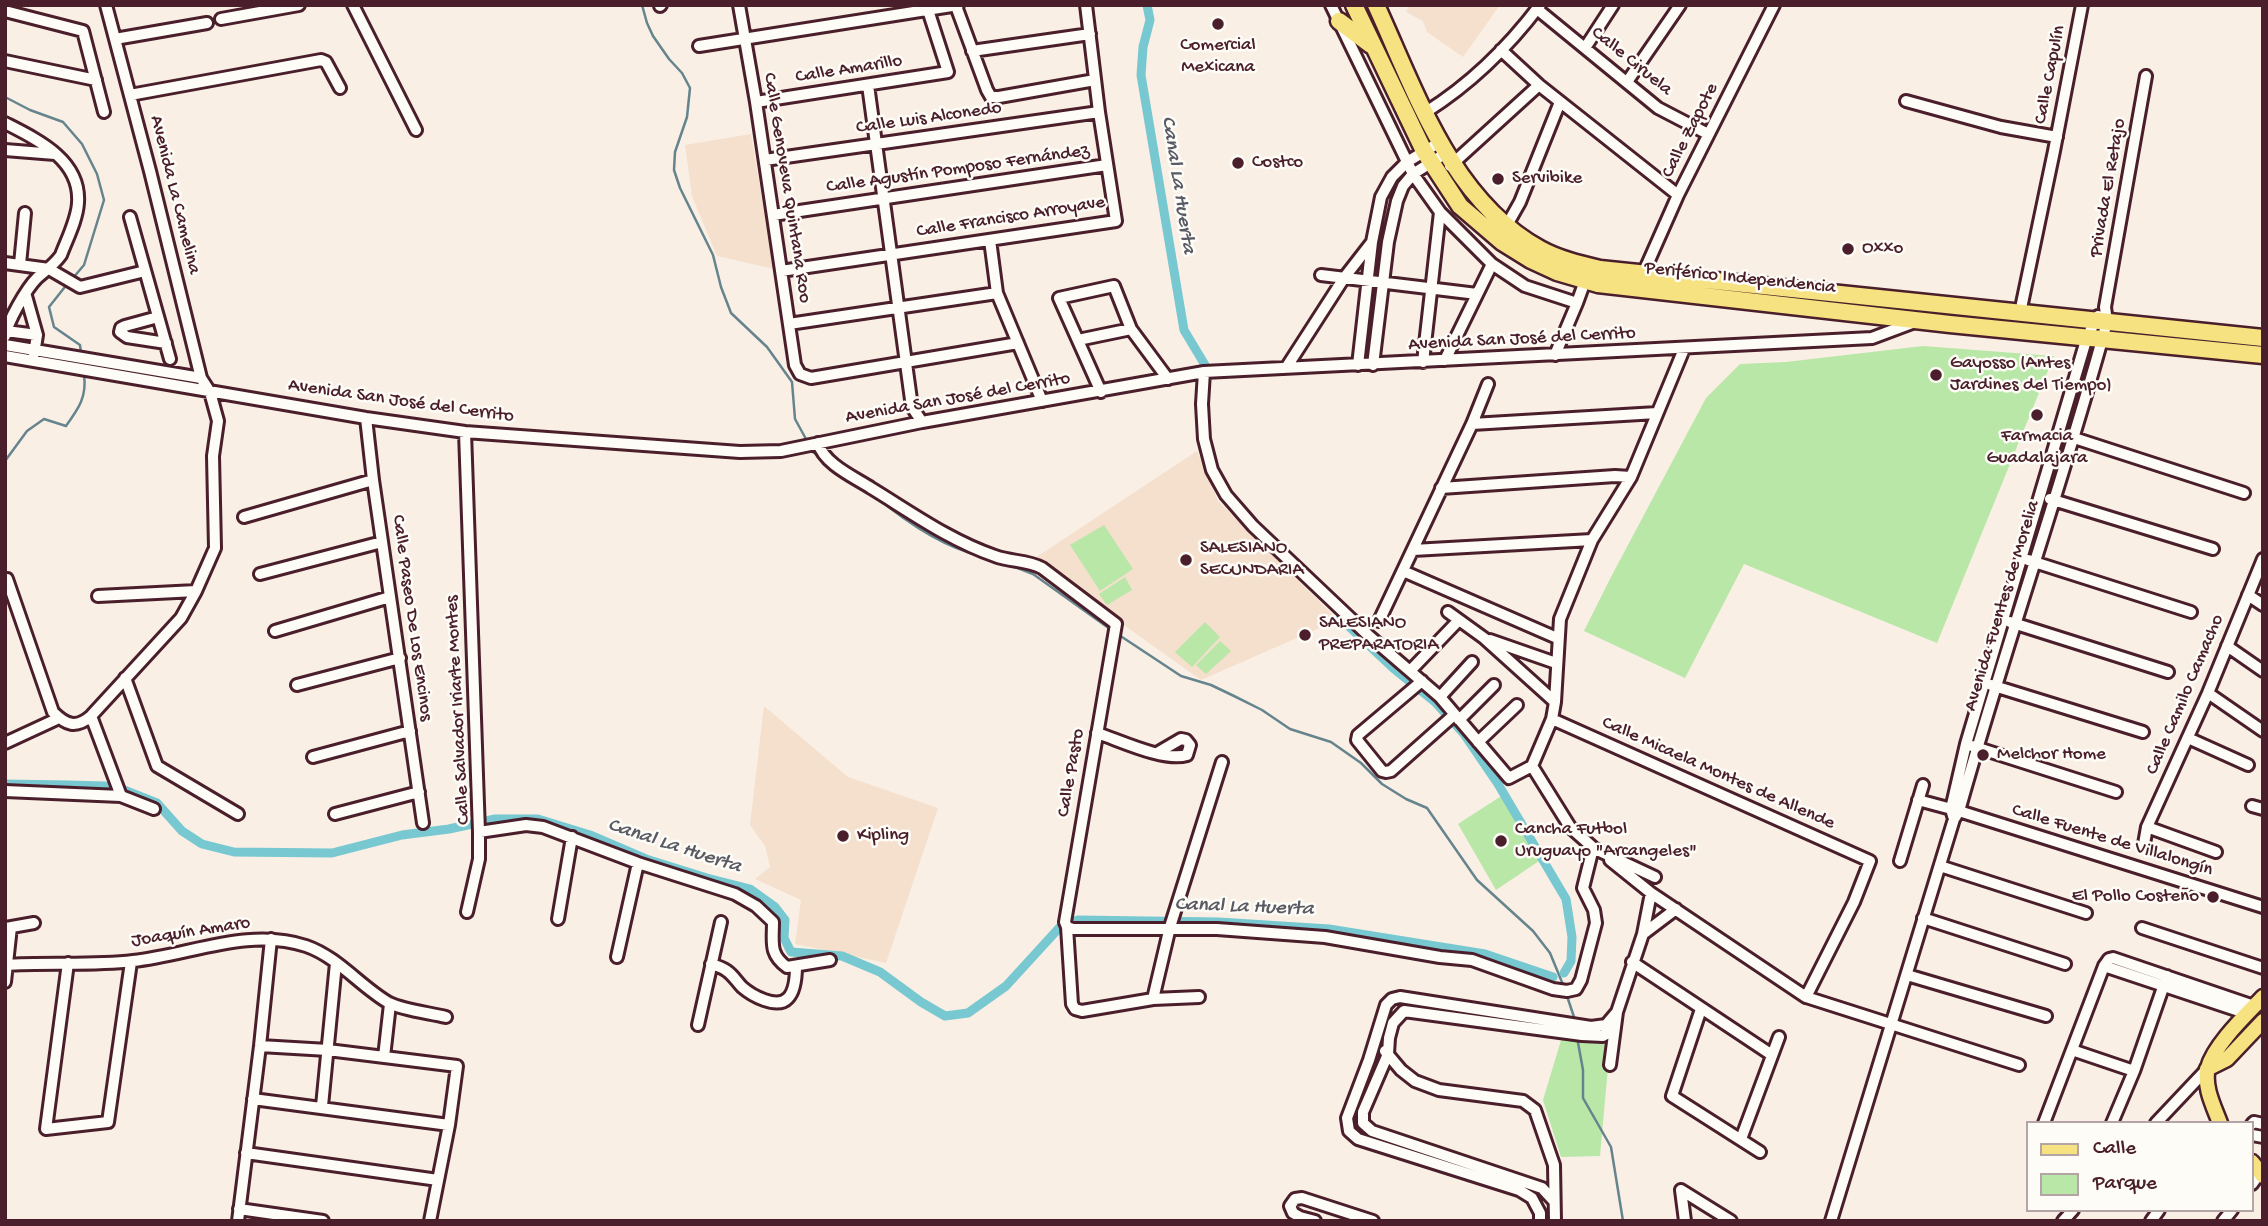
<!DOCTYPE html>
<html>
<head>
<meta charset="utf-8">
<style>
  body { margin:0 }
  #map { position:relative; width:2268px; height:1226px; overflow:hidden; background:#f9efe4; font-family:"Gochi Hand",sans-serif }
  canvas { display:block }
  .frame { position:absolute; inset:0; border:7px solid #4a1f2b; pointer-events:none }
  .legend { position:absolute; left:2026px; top:1121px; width:228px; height:91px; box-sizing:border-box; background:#fdfcf7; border:2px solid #b5a4a5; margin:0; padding:9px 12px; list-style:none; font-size:21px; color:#4a1f2b }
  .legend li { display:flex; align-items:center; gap:14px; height:35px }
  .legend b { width:35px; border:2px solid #b5a4a5 }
</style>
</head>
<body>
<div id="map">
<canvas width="2268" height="1226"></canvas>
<div class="frame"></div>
<ul class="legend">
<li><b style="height:9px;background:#f7e281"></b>Calle</li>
<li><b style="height:19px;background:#b8e7a7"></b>Parque</li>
</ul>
</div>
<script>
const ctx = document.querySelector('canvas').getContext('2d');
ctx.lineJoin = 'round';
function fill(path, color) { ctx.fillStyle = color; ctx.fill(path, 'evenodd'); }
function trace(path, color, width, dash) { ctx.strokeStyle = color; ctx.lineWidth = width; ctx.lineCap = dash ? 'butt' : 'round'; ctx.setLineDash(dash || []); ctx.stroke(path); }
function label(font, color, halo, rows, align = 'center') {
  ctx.font = font + ' "Gochi Hand",sans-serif'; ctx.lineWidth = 5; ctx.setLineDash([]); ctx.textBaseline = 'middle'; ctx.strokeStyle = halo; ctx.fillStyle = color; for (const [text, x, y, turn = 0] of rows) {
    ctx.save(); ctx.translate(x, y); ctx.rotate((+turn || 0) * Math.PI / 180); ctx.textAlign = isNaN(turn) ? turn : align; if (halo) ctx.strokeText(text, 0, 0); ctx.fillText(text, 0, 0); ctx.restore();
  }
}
const built = new Path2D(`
  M1410 5H1500L1463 57 1427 32 1423 21 1406 12Z
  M751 134 774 269 717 256 692 196 685 145Z
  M1197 451 1218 501 1338 620 1201 680 1111 616 1035 558Z
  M764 706 848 777 938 808 886 963 795 944 801 900 755 879 770 867 765 846 750 825Z`);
const green = new Path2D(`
  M1923 346 2054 356 1937 643 1744 564 1685 678 1584 631 1611 577 1706 398 1740 364 1786 362Z
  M1104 525 1133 569 1100 591 1070 545Z
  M1125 577 1132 590 1107 605 1099 594Z
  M1205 622 1220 637 1192 667 1175 652Z
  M1220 641 1231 651 1206 674 1196 665Z
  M1506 793 1545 857 1496 890 1458 824Z
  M1562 1037 1610 1045 1600 1156 1561 1157 1543 1100Z`);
const stream = new Path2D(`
  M642 5 647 23 653 36 669 59 682 73 690 88 687 117 675 152 674 170 680 188 713 255 721 287 731 313 767 347 792 382 795 419 806 439
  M5 97 30 110 63 122 82 144 97 174 104 200 84 265 73 278
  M68 283 49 307 54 327 80 345 81 353
  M809 450 821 457
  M5 461 27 431 44 419 66 426C79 408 87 397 84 374
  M875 496C905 521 942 547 981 556
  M1010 565 1033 574 1110 629
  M1119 635 1181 676 1211 685 1234 696 1262 710 1290 729 1331 742 1361 763 1382 784 1406 799 1427 808 1477 880 1533 931 1550 953 1564 987
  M1566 993 1575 1020
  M1577 1037 1583 1070V1098L1611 1147 1623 1221`);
const canal = new Path2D(`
  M1147 5 1150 20 1143 47 1141 75 1184 330 1205 365
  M1340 618 1393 668 1435 702 1464 734 1498 784 1566 899 1572 937 1571 961 1564 973
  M5 784 69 785 104 786 124 790 157 803 182 831 202 844 234 852 332 853 402 835 449 829 495 819H538L590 835 646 859 707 878 750 889 775 907 785 920 784 938 791 952 842 956 880 972 921 1002 945 1016 968 1013 1006 986 1059 928 1078 920 1219 922 1329 929 1485 954 1553 977`);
const minor = new Path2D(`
  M353 5 416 130
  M739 5 756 102 795 365 800 374 811 378 1018 343
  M1331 5 1413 174 1440 212 1492 264 1525 286 1577 303 1585 281
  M660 6 661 5
  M956 6 987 90 991 97H999L1095 80
  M1537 9 1658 108 1708 134
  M5 11 83 31 104 112
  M221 19 299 5
  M115 39 207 23
  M699 46 958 5
  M1585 48 1613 5
  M1501 50 1539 85 1678 195
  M972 51 1090 34
  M5 61 96 80
  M1627 82 1680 5
  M868 85 912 407 922 422
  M130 95 321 60 326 62 340 88
  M1906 101 2001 127 2057 137
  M756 102 948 72 928 10
  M1426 112C1469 85 1509 46 1540 5
  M5 123C38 140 81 160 78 203 77 220 67 239 61 255 54 265 46 270 37 278 26 289 8 321 5 336
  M5 150 55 154
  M765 160 1099 112
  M1450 166 1539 85
  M773 215 1107 165
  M130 217 170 359
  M1507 225 1520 202 1560 102
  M990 240 997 293 1042 401
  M5 263 49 269 80 287 145 271
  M20 264 25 213
  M781 271 1116 221 1099 112 1086 5
  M1643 274 1678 195 1774 5
  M1321 275 1477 294
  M26 296 37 335 34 354
  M2020 313 2054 151 2082 5
  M158 317 125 326 121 328 120 332 127 337 166 343
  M789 324 997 293
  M6 331 37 335
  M1078 340 1131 329
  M5 345 201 378
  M1555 355 1577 303
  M5 356 366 418 465 432 740 452 781 451 922 422 1204 372 1872 338 1912 323
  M1445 360 1492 264
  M1423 362 1440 212
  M1358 365 1372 242 1381 197 1392 177 1407 162 1440 142
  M1373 365 1388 242 1397 201 1403 186 1413 174 1446 153
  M1286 368 1344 278 1372 242
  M1204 372 1202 404 1204 439 1212 470 1226 495 1253 526 1368 635 1440 697 1509 778 1532 766
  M1101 392 1059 298 1114 286 1131 329 1168 379
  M366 418 373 480 423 823
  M1472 424 1657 413
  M465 432 479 832V859L467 912
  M2068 436 2244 493
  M818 443C824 464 854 477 871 488 912 513 949 540 995 556 1011 562 1027 560 1042 568L1116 624 1065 922 1067 927 1072 1004 1075 1009 1082 1011 1153 999 1199 997
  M1441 488 1615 476 1631 477
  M2050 499 2213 549
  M244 517 373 480
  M1413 550 1592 540
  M2028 560 2191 612
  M1403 571 1557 638
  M260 574 382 542
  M5 579H7L53 712C66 725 76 729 91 716L181 618 196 591 215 548 213 456 218 421 210 392 201 378 150 171 106 5
  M2248 595 2263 605
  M98 596 196 591
  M1448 612 1484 638 1555 702
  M1379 621 1472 424 1488 384
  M2010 622 2168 672
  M275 631 390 597
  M1490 640 1556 663
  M2227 646 2263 671
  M1410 671 1459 620
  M125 678 157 766 238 814
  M1422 681 1358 735 1357 740 1382 771 1386 772 1391 771 1454 715
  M297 685 400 658
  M1991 685 2143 732
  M2208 693 2263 731
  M1440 697 1472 662
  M91 716 121 796
  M1552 719 1870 861 1854 902 1806 997
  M1459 720 1494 685
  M1097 733C1119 740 1164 762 1187 755L1190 745 1186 740 1181 739 1157 753
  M2188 738 2248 765
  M1478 742 1517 705
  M5 743 59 718
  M1972 746 2116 792
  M313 757 410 731
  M1532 766 1570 827 1597 851
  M1532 766 1552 719 1555 702 1560 619 1592 540 1631 477 1684 349
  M5 791 121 796 154 809
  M1918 800 1959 811 2263 907
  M2252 806 2263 809
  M335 814 419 792
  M1954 819 1951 809 1966 744 2087 337 2098 316
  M2147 827 2216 852
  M479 832 526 825 543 827 638 863 735 894 756 906 773 922C773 943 769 954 787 967L830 960
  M2144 844 2147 827 2208 693 2263 559
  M1610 860 1651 893 1806 997 2019 1065
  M1900 861 1923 785
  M1940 866 2086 913
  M1923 918 2065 964
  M558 919 572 837
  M1067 927 1073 929H1217L1325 937 1440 957 1472 960 1553 989 1567 991 1576 989 1581 980 1596 923 1594 910 1583 888 1593 848 1655 877
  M6 928 34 923
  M2142 928 2263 968
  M1643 934 1676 909
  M617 957 638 863
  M1632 962 1772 1055
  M68 963 46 1129 108 1122 131 962
  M711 964C717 966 722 967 727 971 733 975 737 982 742 987 751 995 777 1010 788 998 795 991 796 976 796 966
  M5 965C48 962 91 966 133 961 190 955 248 927 306 946 338 957 361 987 389 1003 403 1010 430 1013 446 1017
  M2104 966 2248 1014
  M1907 975 2046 1016
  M5 982 11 927
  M1153 999 1170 927 1222 762
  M1701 1009 1672 1096 1760 1152
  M698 1025 721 922
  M260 1046 328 1050 457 1066 449 1125 430 1221
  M2072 1050 2134 1071
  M1385 1051 1401 1070 1415 1081 1439 1090 1523 1101 1535 1110 1554 1165 1555 1221
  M384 1057 390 1004
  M1610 1065 1617 1012 1643 934 1651 893
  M253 1099 449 1125
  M322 1106 336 963
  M2044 1123 2104 966 2109 959 2113 958 2254 1006
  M2112 1123 2134 1071 2167 976
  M2156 1123 2207 1069
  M2252 1124 2254 1122 2263 1124
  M2252 1135 2263 1137
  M1741 1139 1779 1037
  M246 1153 438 1180
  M2252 1184 2260 1173
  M1681 1190 1731 1221
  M1681 1190 1685 1221
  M1532 1198 1519 1190 1358 1139 1349 1131 1347 1118 1369 1060 1386 1005 1392 999 1400 997 1591 1027 1606 1025 1617 1012
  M1532 1198 1540 1213V1221
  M1554 1201 1542 1188 1372 1131 1363 1123V1112L1388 1054 1389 1038 1393 1023 1404 1011 1582 1035 1603 1036 1613 1030
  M239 1209 323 1221
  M238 1221 260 1046 271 939
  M1315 1221 1300 1217 1293 1213 1290 1206 1295 1199 1302 1198 1373 1221
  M1831 1221 1954 819 1959 811C2005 647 2062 486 2107 322L2105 307 2146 76
  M2063 1221 2073 1210
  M2151 1221 2159 1210
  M2223 1221 2232 1210`);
const major = new Path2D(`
  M2207 1069 2227 1059 2263 1021
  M2220 1123C2214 1107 2203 1086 2208 1068 2214 1045 2246 1015 2263 997
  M2252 1162 2263 1176`);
const highway = new Path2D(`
  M1354 5 1424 151 1460 206 1502 242 1531 260 1557 272 1598 284 1950 324 2263 355
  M1376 5C1416 92 1451 200 1540 249 1558 259 1579 264 1600 269L2263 338
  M1339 21 1371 45`);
const markers = [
  [1218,24,7,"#4a1f2b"],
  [1238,163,7,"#4a1f2b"],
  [1498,179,7,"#4a1f2b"],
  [1848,249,7,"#4a1f2b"],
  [1936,375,7,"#4a1f2b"],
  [2037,415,7,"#4a1f2b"],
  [1186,560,7,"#4a1f2b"],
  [1305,635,7,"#4a1f2b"],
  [1983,755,7,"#4a1f2b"],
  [843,836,7,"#4a1f2b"],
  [1501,841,7,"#4a1f2b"],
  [2213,897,7,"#4a1f2b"]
];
const poiNames = [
  ["Comercial",1218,46,"center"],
  ["Mexicana",1218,68,"center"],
  ["Costco",1252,163],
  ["Servibike",1512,179],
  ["Oxxo",1862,249],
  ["Gayosso (Antes",1950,364],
  ["Jardines del Tiempo)",1950,386],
  ["Farmacia",2037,437,"center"],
  ["Guadalajara",2037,459,"center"],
  ["SALESIANO",1200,549],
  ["SECUNDARIA",1200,571],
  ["SALESIANO",1319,624],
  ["PREPARATORIA",1319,646],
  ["Melchor Home",1997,755],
  ["Cancha Futbol",1515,830],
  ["Uruguayo \"Arcangeles\"",1515,852],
  ["Kipling",857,836],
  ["El Pollo Costeño",2199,897,"right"]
];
const streetNames = [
  ["Calle Ciruela",1631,62,39],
  ["Calle Amarillo",849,70,-9],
  ["Calle Capulín",2051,75,-79],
  ["Calle Luis Alconedo",929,119,-8],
  ["Calle Zapote",1691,131,-63],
  ["Calle Agustín Pomposo Fernández",958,170,-8],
  ["Calle Genoveva Quintana Roo",786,188,81],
  ["Privada El Retajo",2109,188,-80],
  ["Avenida La Camelina",174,195,76],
  ["Calle Francisco Arroyave",1011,218,-9],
  ["Periférico Independencia",1740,279,6],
  ["Avenida San José del Cerrito",1522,340,-3],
  ["Avenida San José del Cerrito",958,399,-10],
  ["Avenida San José del Cerrito",401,402,8],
  ["Avenida Fuentes de Morelia",2003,606,-73],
  ["Calle Paseo De Los Encinos",411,618,82],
  ["Calle Camilo Camacho",2186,695,-67],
  ["Calle Salvador Iriarte Montes",459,710,-93],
  ["Calle Pasto",1072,773,-80],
  ["Calle Micaela Montes de Allende",1718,774,24],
  ["Calle Fuente de Villalongín",2112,841,17],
  ["Joaquín Amaro",191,933,-9]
];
const waterNames = [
  ["Canal La Huerta",1177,185,81],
  ["Canal La Huerta",674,847,18],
  ["Canal La Huerta",1244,908,2]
];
fill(built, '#f4e0cd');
fill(green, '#b8e7a7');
trace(stream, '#65848e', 2.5);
trace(canal, '#77c8d0', 9);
trace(minor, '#4a1f2b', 16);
trace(major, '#4a1f2b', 19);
trace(highway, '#4a1f2b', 21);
trace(minor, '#fdfcf7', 10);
trace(major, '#f7e281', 14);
trace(highway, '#f7e281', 16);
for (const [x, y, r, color] of markers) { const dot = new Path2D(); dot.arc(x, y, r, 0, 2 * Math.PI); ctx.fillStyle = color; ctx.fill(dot); trace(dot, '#fdfcf7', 2.5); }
label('19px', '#4a1f2b', '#fdfcf7', poiNames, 'left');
label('19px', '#4a1f2b', '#fdfcf7', streetNames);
label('italic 21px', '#5a5a65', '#fdfcf7', waterNames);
</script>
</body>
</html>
